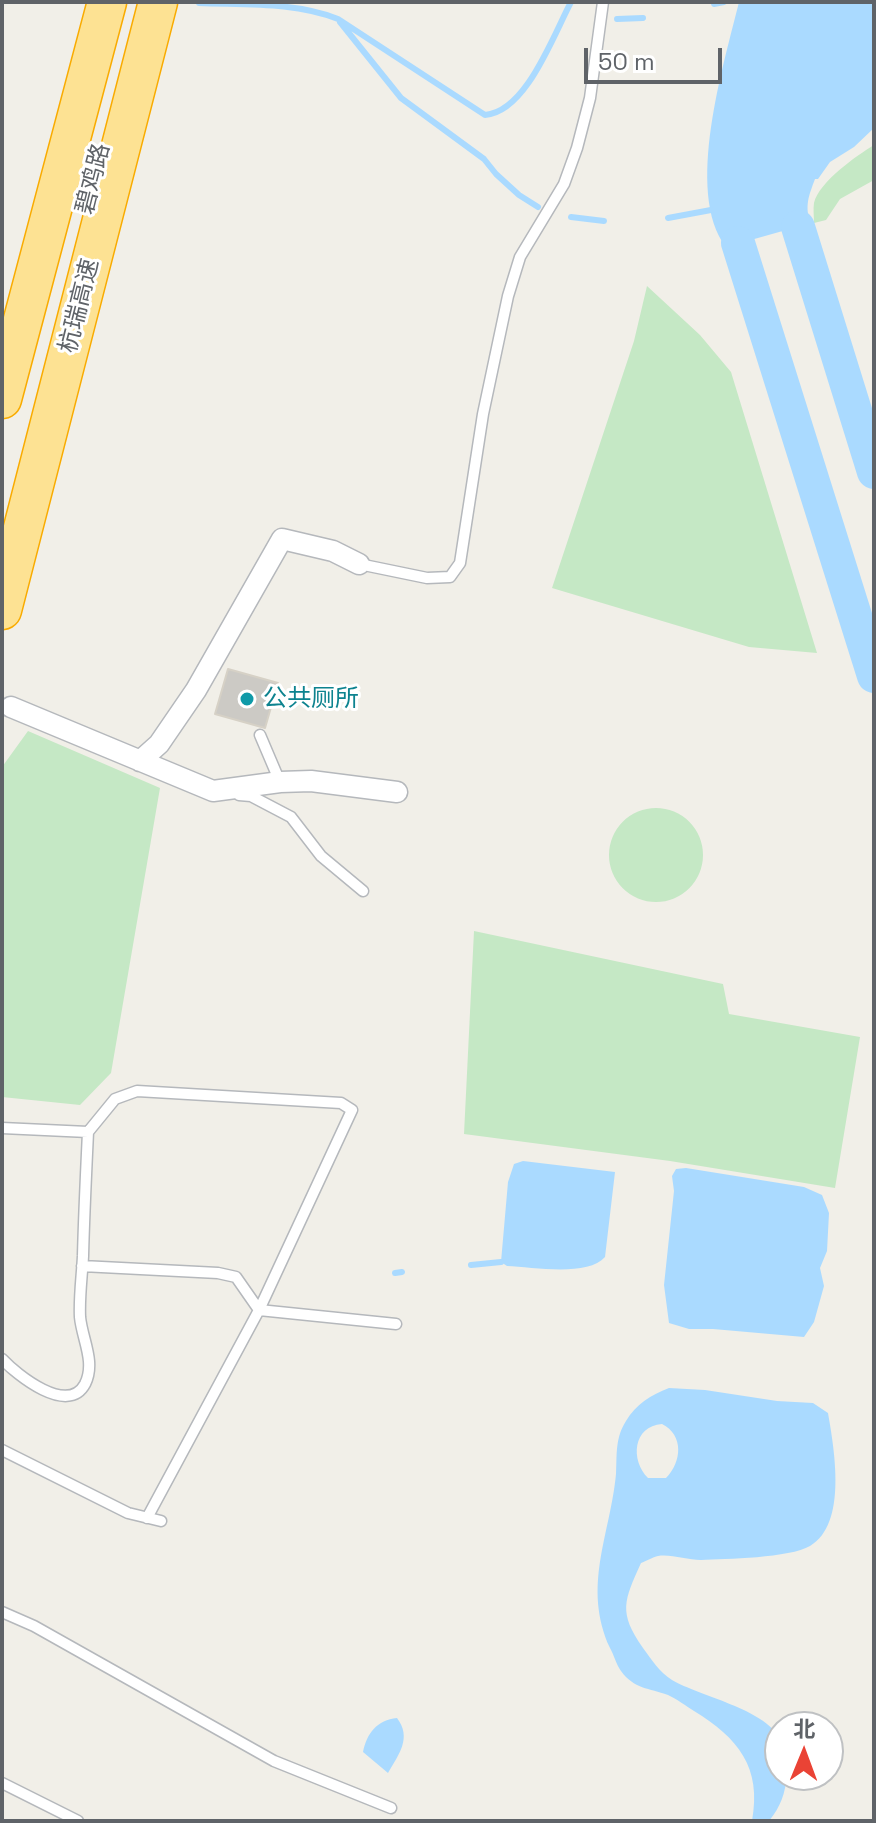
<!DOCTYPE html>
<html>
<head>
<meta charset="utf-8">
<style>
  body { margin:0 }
  #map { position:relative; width:876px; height:1823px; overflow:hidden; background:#f1efe8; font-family:"Space Grotesk","Noto Sans SC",sans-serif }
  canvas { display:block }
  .frame { position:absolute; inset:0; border:4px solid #5f6368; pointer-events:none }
  .north { position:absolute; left:764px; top:1711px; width:80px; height:80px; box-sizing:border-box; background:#fff; border:2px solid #bfc1c3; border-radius:50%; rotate:1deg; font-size:22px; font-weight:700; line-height:32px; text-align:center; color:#5f6368 }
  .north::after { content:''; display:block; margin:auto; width:28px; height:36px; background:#ea4335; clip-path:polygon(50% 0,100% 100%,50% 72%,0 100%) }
  .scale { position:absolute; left:584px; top:48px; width:138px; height:36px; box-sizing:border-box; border:4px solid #5f6368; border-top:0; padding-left:10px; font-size:24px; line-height:28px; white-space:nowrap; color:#5f6368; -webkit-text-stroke:6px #fff; paint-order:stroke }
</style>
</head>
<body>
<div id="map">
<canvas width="876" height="1823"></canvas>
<div class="frame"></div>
<div class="north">北</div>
<div class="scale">50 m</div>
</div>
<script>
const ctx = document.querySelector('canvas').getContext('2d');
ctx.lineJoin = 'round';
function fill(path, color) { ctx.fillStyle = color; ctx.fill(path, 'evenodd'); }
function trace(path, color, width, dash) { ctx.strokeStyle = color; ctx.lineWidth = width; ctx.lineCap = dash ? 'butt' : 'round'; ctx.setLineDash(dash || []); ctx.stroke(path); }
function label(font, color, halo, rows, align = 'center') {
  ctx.font = font + ' "Space Grotesk","Noto Sans SC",sans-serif'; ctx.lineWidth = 6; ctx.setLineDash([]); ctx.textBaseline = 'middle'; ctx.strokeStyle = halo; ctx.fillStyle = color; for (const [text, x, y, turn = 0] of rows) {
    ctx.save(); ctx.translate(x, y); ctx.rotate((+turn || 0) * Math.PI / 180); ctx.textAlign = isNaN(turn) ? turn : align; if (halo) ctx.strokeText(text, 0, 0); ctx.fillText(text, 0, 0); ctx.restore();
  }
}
const green = new Path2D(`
  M874 145V180L840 199 826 220 814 223C814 217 813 209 814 203 819 182 856 156 874 145Z
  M647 286 700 335 731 372 817 653 749 647 552 588 634 341Z
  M28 731 160 788 111 1073 80 1105 2 1097V767Z
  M609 855a47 47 0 1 1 94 0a47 47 0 1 1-94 0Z
  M474 931 723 984 729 1014 860 1037 835 1188 670 1161 464 1134Z`);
const water = new Path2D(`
  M739 2H874V128L854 147 830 162 818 179H815C809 195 804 207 811 223L726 247C684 192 724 64 739 2Z
  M523 1161 615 1172 605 1257C588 1277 533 1267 507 1266L501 1262 508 1182 514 1164Z
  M686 1168 804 1187 822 1195 829 1213 827 1251 820 1268 824 1286 814 1322 804 1337 713 1329H689L669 1323 664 1285 674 1191 672 1176 676 1169Z
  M669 1388 705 1390 777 1401 813 1403 828 1413C834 1448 848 1524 810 1546 790 1558 725 1559 701 1560 687 1560 671 1554 658 1556 653 1557 646 1561 641 1563 624 1601 618 1612 643 1648 652 1660 659 1672 672 1680 699 1696 765 1709 779 1738 783 1748 780 1765 780 1775H787C785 1794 781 1806 769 1821H752C762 1767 738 1738 694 1711 686 1706 677 1699 668 1695 649 1688 634 1689 621 1671 616 1664 614 1655 610 1648 582 1586 610 1536 616 1474 617 1455 615 1438 626 1421 636 1404 651 1395 669 1388ZM662 1424C684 1435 682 1462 666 1478H648C630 1460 633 1426 662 1424Z
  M397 1718C412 1738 399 1754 388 1773L363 1752C367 1733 377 1720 397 1718Z`);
const stream = new Path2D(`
  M199 3C246 5 294 2 338 19L485 115C526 112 553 36 571 2
  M714 4 724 2
  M617 19 643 18
  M340 22 401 98 484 159 496 174 519 195 538 207
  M571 217 604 221
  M668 218 711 210
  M471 1265 501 1262
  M395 1273 402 1272`);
const river = new Path2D(`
  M798 227 874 472
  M738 243 874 676`);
const building = new Path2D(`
  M228 669 278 683 265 728 215 714Z`);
const lane = new Path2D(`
  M359 564 427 578 450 577 460 563 483 414 508 296 520 257 564 184 577 148 590 98 603 2
  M260 735 280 782
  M239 795 251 796 291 817 321 856 363 891
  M2 1128 88 1132C86 1174 84 1215 83 1256 82 1276 79 1297 80 1317 82 1339 96 1362 85 1384 68 1416 17 1375 2 1359
  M88 1132 115 1099 137 1091 341 1103 352 1110 259 1310 147 1518
  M82 1266 218 1273 236 1277 259 1310 396 1324
  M2 1450 128 1513 161 1521
  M2 1612 34 1626 274 1761 391 1808
  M2 1783 78 1821`);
const street = new Path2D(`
  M11 707 213 791 280 782 311 781 397 792
  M140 761 159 744 196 690 282 539 333 551 359 564`);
const highway = new Path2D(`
  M2 399 107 2
  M2 610 158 2`);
const markers = [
  [247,699,8,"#0f9aa8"]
];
const streetNames = [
  ["碧鸡路",94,179,-76],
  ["杭瑞高速",80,306,-76]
];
const cultureNames = [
  ["公共厕所",263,699]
];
fill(green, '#c5e8c5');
fill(water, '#aadaff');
trace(stream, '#aadaff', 6);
trace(river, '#aadaff', 34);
fill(building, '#cccac5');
trace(building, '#d6d1c6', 2);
trace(lane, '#b5b8bc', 13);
trace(street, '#b5b8bc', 23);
trace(highway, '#f9ab00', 41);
trace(lane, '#fff', 10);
trace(street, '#fff', 20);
trace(highway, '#fde293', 38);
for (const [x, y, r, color] of markers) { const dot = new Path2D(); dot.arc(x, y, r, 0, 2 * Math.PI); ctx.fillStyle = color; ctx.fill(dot); trace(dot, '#fff', 3); }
label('24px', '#5f6368', '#fff', streetNames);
label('24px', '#0d838f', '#fff', cultureNames, 'left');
</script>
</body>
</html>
